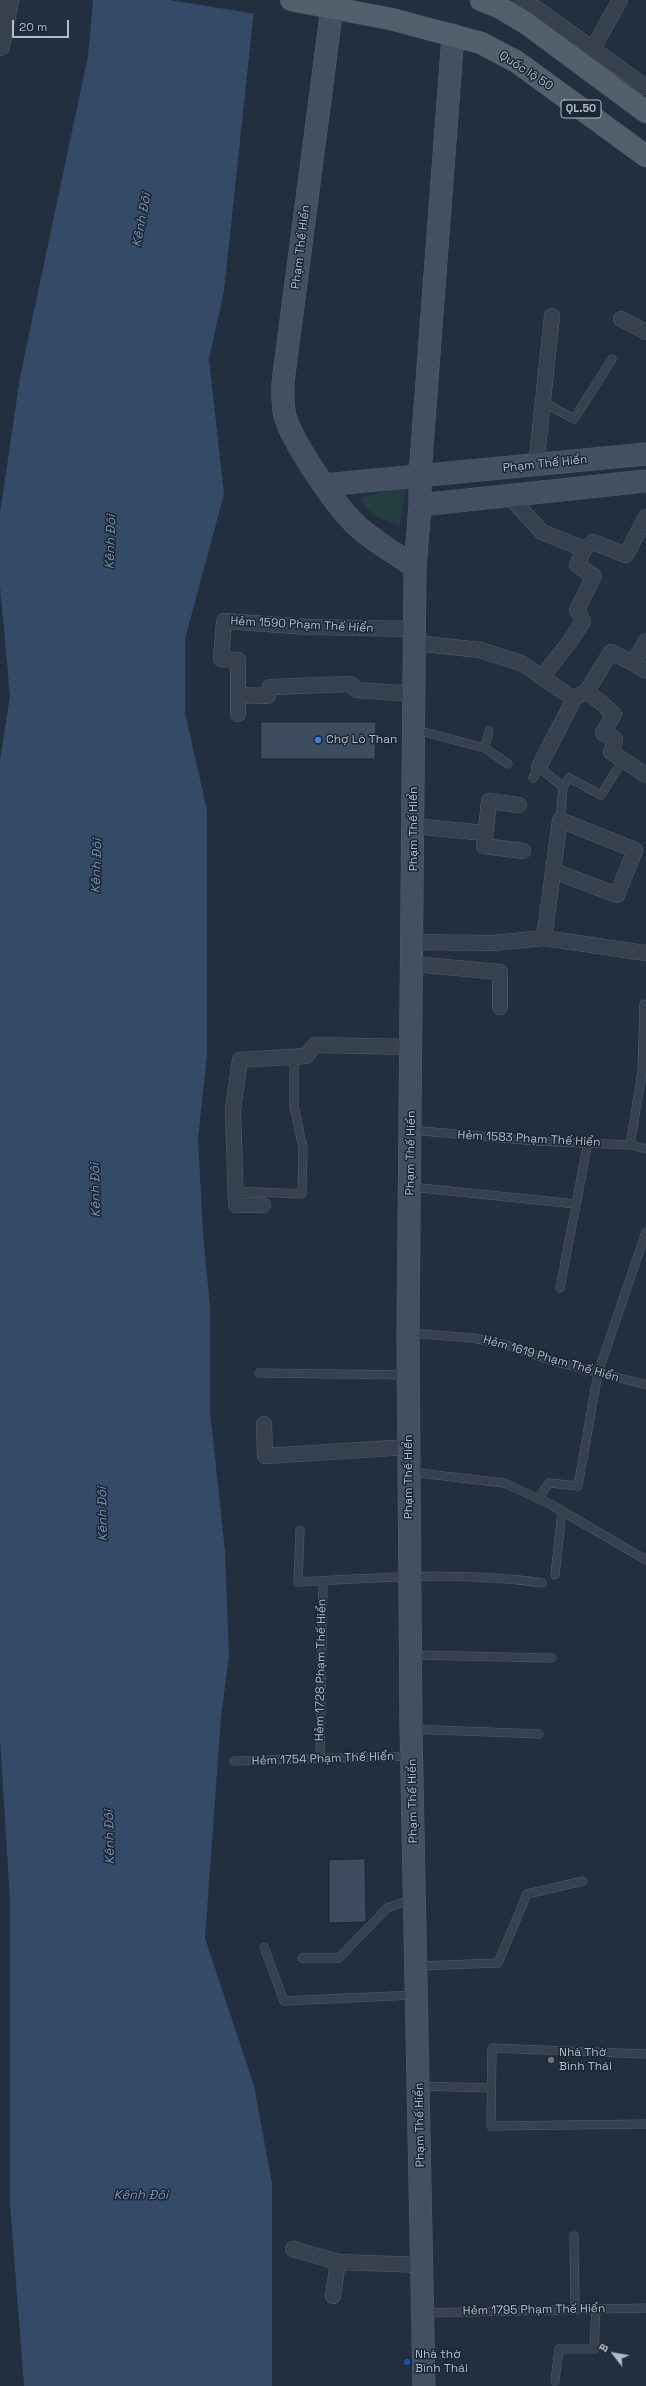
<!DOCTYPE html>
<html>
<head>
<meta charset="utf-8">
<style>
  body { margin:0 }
  #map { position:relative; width:646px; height:2386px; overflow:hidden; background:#222f3e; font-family:"Space Grotesk",sans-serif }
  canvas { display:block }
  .north { position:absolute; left:594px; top:2334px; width:40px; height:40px; -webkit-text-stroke:3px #1b2533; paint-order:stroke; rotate:301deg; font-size:11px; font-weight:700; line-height:16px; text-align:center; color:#b2bbc9 }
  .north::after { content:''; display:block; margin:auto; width:14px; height:18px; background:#b2bbc9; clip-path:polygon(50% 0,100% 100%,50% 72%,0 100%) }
  .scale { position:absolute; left:12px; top:20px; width:57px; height:18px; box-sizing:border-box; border:2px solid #b2bbc9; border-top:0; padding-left:5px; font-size:12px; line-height:14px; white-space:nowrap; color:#b2bbc9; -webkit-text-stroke:3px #1b2533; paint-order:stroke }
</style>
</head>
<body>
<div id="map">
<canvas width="646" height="2386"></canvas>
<div class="north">B</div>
<div class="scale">20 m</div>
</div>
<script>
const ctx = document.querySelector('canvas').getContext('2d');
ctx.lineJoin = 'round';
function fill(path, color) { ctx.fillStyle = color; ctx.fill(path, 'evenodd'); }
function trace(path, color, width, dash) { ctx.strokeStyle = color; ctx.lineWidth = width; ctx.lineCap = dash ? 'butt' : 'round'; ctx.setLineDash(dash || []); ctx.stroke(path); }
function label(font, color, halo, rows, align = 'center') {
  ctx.font = font + ' "Space Grotesk",sans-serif'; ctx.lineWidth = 3; ctx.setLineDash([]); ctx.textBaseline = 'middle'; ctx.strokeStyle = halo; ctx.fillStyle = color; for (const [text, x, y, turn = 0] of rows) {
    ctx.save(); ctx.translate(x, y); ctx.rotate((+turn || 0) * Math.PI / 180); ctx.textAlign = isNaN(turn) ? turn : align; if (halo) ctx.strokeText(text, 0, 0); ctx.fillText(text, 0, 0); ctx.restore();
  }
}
const green = new Path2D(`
  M406 486 400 525C382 519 369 516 360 498Z`);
const water = new Path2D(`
  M93 0H255L224 291 209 359 224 494 185 639V713L207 810V1055L198 1139 203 1233 210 1307V1411L225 1551 229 1656 221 1717 205 1938 254 2086 272 2183V2386H24L10 2204V1901L0 1739V761L10 696 0 586V514L20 377 88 56Z`);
const pier = new Path2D(`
  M170 0H257L256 14Z`);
const building = new Path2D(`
  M261 722H376L375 759H261Z
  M365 1859 366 1922 329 1923V1860Z`);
const service = new Path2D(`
  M543 402 574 419 612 359
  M416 730 485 748 508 764
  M485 748 489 731
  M533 778 539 767 563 787 560 820
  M563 787 569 778 601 795 623 760
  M411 1130 535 1141 630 1145 646 1149
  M630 1145 642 1072 644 1004
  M411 1187 576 1204
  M236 1191 302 1194 303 1148 294 1106V1057
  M560 1288 588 1142
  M409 1333 473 1338 506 1345 553 1361 646 1385
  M259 1373 407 1375
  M410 1472 504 1483 550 1504 646 1560
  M538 1499 549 1483 578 1486 598 1373 646 1232
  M300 1530 298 1582C379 1578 462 1571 542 1583
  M555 1575 562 1511
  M412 1655 552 1658
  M412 1729 539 1734
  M320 1759 323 1581
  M234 1761 411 1756
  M264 1947 284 2001 415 1995
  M302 1958H339L387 1908 413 1899
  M417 1966 498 1963 527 1894 583 1881
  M646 2054 492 2048 491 2126 646 2124
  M419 2086 490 2088
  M574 2236 575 2308
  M423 2313 646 2308
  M555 2381 559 2349H594L596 2308`);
const minor = new Path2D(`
  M521 0 537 9 646 87
  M593 48 620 0
  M621 319 646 332
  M536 466 552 316
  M509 496 542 532 584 549
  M415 643 480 650 521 663 574 699
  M633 663 646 671
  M542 677 571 640 583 621 577 610 594 576 577 565 584 549 593 542 626 555 646 517
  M587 691 614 714 603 733 615 739 611 752 646 775
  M239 695 268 696 270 687 351 684 356 690 415 694
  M578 696 587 691 611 652 633 663 646 641
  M238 714V660L221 659 224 621 309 627 416 629
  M539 767 574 699
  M519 805 489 801 484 846 523 851
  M414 826 485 833
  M544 938 560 820 635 850 617 895 554 871
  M413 942 493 943 544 938 646 953
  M413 964 500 972V1007
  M263 1205H236L233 1109 240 1060 306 1056 315 1045 412 1047
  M264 1424 265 1456 409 1447
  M293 2249 338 2262
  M333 2296 338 2262 422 2265`);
const tertiary = new Path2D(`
  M0 46 9 0`);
const secondary = new Path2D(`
  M333 0 283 382C283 393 282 405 285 416 293 443 333 502 354 523 372 541 395 552 415 568
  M324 485 646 454
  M420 505 646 481
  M424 2386 411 1729 408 1333 415 568 420 505V474L453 35`);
const primary = new Path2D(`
  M481 0 499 7 526 23 646 112
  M391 19 481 43 517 62 646 156`);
const primaryBridge = new Path2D(`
  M291 0 391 19`);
const markers = [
  [318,740,4,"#3f7fe0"],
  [551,2060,4,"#6b7280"],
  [407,2362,4,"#1a4fb4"]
];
const shields = [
  [581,109,40]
];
const shieldNames = [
  ["QL.50",581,109]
];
const streetNames = [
  ["Quốc lộ 50",526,71,33],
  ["Phạm Thế Hiển",301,247,-83],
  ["Phạm Thế Hiển",545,464,-6],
  ["Hẻm 1590 Phạm Thế Hiển",302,625,3],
  ["Phạm Thế Hiển",414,829,-90],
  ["Hẻm 1583 Phạm Thế Hiển",529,1139,3],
  ["Phạm Thế Hiển",411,1153,-89],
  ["Hẻm 1619 Phạm Thế Hiển",551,1359,16],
  ["Phạm Thế Hiển",409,1477,-90],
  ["Hẻm 1728 Phạm Thế Hiển",321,1670,-89],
  ["Hẻm 1754 Phạm Thế Hiển",323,1759,-2],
  ["Phạm Thế Hiển",413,1801,-91],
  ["Phạm Thế Hiển",420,2125,-91],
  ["Hẻm 1795 Phạm Thế Hiển",534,2310,-1]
];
const poiNames = [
  ["Chợ Lò Than",326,740],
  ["Nhà Thờ",559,2053],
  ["Bình Thái",559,2067],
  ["Nhà thờ",415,2355],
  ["Bình Thái",415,2369]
];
const waterNames = [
  ["Kênh Đôi",142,220,-79],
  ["Kênh Đôi",111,542,-88],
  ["Kênh Đôi",97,866,-88],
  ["Kênh Đôi",96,1190,-91],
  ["Kênh Đôi",103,1514,-91],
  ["Kênh Đôi",110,1837,-91],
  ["Kênh Đôi",141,2195]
];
fill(green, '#243d3f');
fill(water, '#344a67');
fill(pier, '#222f3e');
fill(building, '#3d4c5e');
trace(building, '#1d2735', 1);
trace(service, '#545e6c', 9);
trace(minor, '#545e6c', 16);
trace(tertiary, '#545e6c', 20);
trace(secondary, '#545e6c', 23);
trace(primary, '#424c5a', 23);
trace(service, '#36404e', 8);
trace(minor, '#36404e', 15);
trace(tertiary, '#36404e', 19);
trace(secondary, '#444f61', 22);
trace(primary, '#545f6e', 22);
trace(primaryBridge, '#424c5a', 23, []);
trace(primaryBridge, '#545f6e', 22);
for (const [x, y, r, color] of markers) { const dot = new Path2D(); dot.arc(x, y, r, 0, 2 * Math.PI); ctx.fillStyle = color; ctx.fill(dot); trace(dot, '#1b2533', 1.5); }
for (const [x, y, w] of shields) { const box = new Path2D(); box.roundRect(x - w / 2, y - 9, w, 18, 3); ctx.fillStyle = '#1b2533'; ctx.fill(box); trace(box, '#b2bbc9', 1); }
label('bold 11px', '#b2bbc9', null, shieldNames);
label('12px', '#b2bbc9', '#1b2533', streetNames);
label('12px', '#b2bbc9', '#1b2533', poiNames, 'left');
label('italic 13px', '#7792b3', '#1b2533', waterNames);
</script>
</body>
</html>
